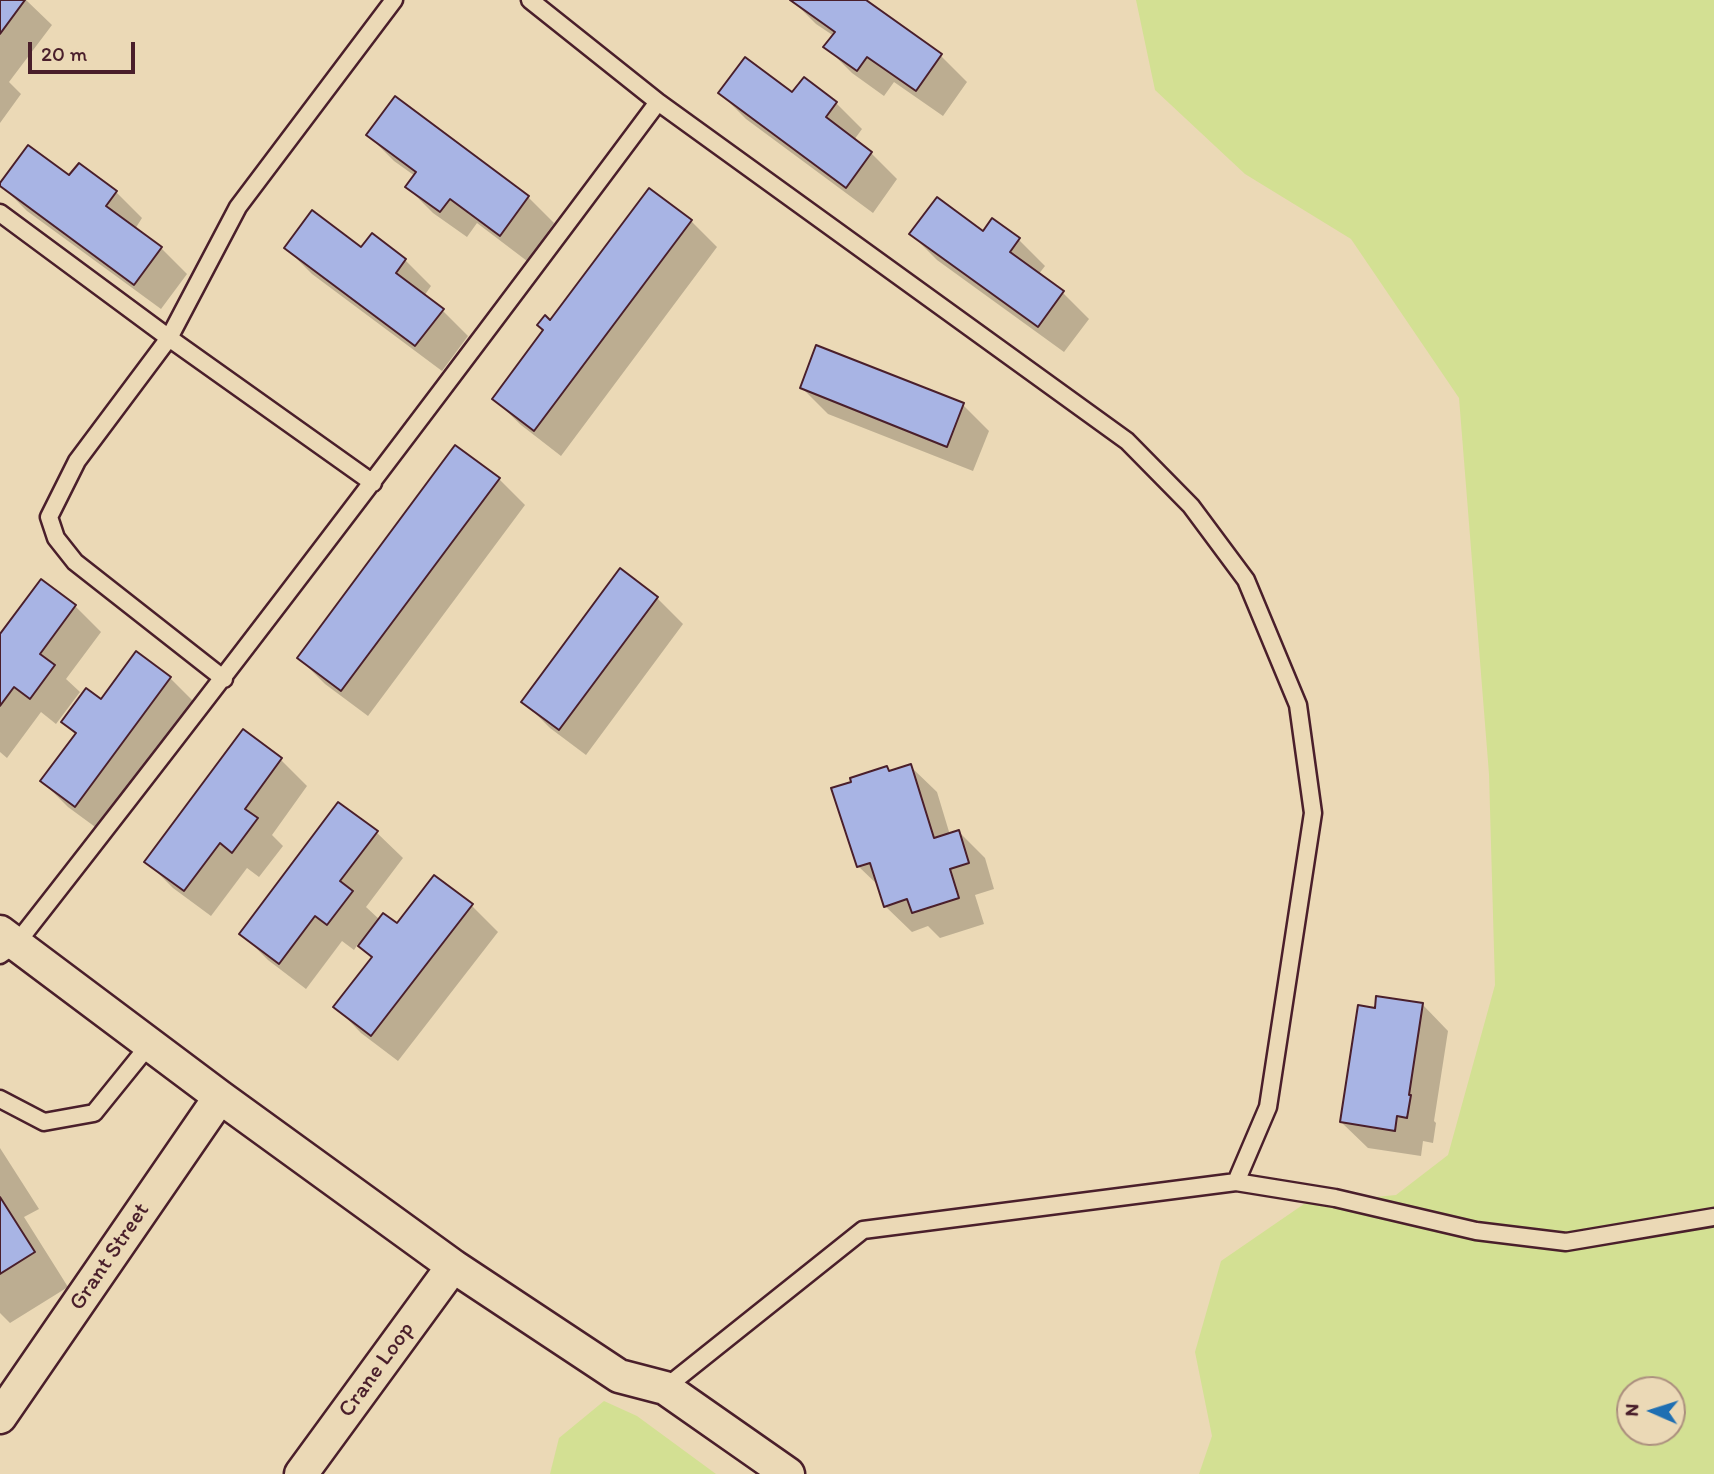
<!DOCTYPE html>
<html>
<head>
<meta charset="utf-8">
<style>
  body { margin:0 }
  #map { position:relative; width:1714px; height:1474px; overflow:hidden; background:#ebd9b6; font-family:Itim,sans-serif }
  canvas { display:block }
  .north { position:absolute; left:1616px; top:1376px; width:70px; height:70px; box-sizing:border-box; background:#ebd9b6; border:2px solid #ab8f7e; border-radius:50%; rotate:273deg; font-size:19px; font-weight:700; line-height:28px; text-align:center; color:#4a1f2b }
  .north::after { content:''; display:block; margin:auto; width:24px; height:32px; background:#1f6fb2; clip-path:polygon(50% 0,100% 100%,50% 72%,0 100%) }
  .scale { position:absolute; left:28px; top:42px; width:107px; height:32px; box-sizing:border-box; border:4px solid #4a1f2b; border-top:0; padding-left:9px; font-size:21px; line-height:24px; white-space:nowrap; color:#4a1f2b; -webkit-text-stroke:5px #ebd9b6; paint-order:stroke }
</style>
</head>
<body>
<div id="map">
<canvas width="1714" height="1474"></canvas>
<div class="north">N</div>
<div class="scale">20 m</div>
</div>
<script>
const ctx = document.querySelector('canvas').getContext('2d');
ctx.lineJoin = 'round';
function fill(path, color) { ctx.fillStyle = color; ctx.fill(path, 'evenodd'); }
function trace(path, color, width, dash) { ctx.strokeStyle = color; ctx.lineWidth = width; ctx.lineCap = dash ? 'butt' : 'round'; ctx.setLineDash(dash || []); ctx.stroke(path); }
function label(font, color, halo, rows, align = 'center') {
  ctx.font = font + ' Itim,sans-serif'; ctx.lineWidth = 5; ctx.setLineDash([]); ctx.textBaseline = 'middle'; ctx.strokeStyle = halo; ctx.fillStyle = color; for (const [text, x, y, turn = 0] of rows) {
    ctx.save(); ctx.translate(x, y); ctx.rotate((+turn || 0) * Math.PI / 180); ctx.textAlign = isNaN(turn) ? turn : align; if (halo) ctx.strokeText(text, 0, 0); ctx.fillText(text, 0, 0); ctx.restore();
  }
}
const green = new Path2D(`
  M1136 0H1714V1474H1199L1212 1436 1195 1352 1221 1261 1304 1204 1396 1195 1448 1155 1495 985 1489 774 1459 398 1351 239 1245 174 1155 90ZM1630 1390H1672V1432H1630Z
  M604 1401 637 1416 716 1474H550L559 1438Z`);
const shadow = new Path2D(`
  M0 0H26L52 25 9 82 21 94 0 123Z
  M792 0H863L941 56 967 82 943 116 894 82 884 96 852 73 826 47 834 36 816 24Z
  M720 93 792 94 836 103 862 129 854 140 871 153 897 179 873 213 746 119Z
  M395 99 528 197 554 223 527 261 477 223 467 237 433 213 407 187 415 176 394 161 368 135Z
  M70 178 116 192 142 218 135 229 161 248 187 274 161 309 27 211 1 185Z
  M649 190 691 221 717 247 561 456 521 425 494 399Z
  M984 233 1019 240 1045 266 1038 275 1063 293 1089 319 1064 352 937 260 911 234Z
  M286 248 362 249 405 260 431 286 424 296 442 310 468 336 442 371 312 274Z
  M802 388 963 405 989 431 973 471 828 414Z
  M456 447 499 479 525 505 368 716 325 684 299 658Z
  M657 598 683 624 586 755 550 728 524 702Z
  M75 606 101 632 66 679 80 692 56 724 41 712 7 758 0 752V637Z
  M170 678 196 704 102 832 68 807 42 781 76 735 63 722 101 702Z
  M243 731 281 760 307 786 272 835 283 846 259 877 247 868 211 916 173 888 147 862Z
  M910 766 937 792 950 835 959 832 985 858 994 889 975 895 984 924 940 938 928 926 912 932 885 906 880 887 858 866 887 768 891 772Z
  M376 832 403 858 366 907 380 920 397 926 472 906 498 932 398 1061 361 1033 335 1006 373 958 358 944 354 950 342 941 306 989 268 960 242 934Z
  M1422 1004 1448 1031 1434 1121 1436 1123 1433 1143 1423 1141 1421 1156 1368 1148 1341 1122 1376 1010Z
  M0 1148 39 1209 24 1217 68 1287 10 1323 0 1313Z`);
const building = new Path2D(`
  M0 0H25L0 34Z
  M790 0H866L942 54 916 91 867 57 857 71 823 47 835 32Z
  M745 57 792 92 804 77 837 102 826 117 872 152 846 188 718 93Z
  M395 96 529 196 500 236 450 199 440 212 405 187 416 172 366 135Z
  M28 145 69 175 79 163 117 191 106 206 162 247 134 285 0 186V183Z
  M649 188 692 220 534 431 492 399 543 330 537 325 545 315 550 320Z
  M937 197 983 231 992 218 1020 238 1010 252 1064 291 1038 327 909 234Z
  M312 210 361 247 372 233 406 259 396 273 444 309 415 346 284 248Z
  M816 345 964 403 947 447 800 388Z
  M455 445 500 478 341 691 297 658Z
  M620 568 658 597 559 730 521 702Z
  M41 579 76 605 40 654 55 665 30 699 14 687 0 706V634Z
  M136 651 171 677 75 807 40 781 76 733 61 722 86 688 101 699Z
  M243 729 282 758 245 809 258 818 232 853 220 843 184 891 144 862Z
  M911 764 934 838 959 830 969 863 950 869 959 898 912 913 907 899 884 907 870 863 857 867 831 788 851 782 850 778 887 766 889 771Z
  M338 802 378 831 340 881 353 891 327 925 315 916 279 964 239 934Z
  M434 875 473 904 371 1036 333 1007 372 957 358 946 383 913 397 923Z
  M1376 996 1423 1003 1409 1095H1411L1407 1118 1397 1116 1395 1131 1340 1122 1358 1005 1375 1008Z
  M0 1197 35 1252 0 1274Z`);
const service = new Path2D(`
  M530 0 658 102 1127 441 1191 506 1246 580 1298 705 1313 813 1268 1107 1236 1182 863 1230 665 1388
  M0 213 169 338 373 483
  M224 679 75 562 56 538 49 517 77 461 169 338 238 207 394 0
  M0 955 16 944C234 666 447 385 658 102
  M0 1099 44 1122 94 1113 149 1045
  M1236 1182 1335 1198 1476 1231 1566 1242 1714 1217`);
const minor = new Path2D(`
  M0 932 220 1097 453 1266 619 1376 665 1388 788 1474
  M0 1417 220 1097
  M301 1474 453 1266`);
const streetNames = [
  ["Grant Street",110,1257,-56],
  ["Crane Loop",377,1370,-54]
];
fill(green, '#d3e093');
fill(shadow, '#0003');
fill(building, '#a8b4e4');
trace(building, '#4a1f2b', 2);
trace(service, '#4a1f2b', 21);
trace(minor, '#4a1f2b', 37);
trace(service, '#ebd9b6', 16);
trace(minor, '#ebd9b6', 32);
label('23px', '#4a1f2b', '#ebd9b6', streetNames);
</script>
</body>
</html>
